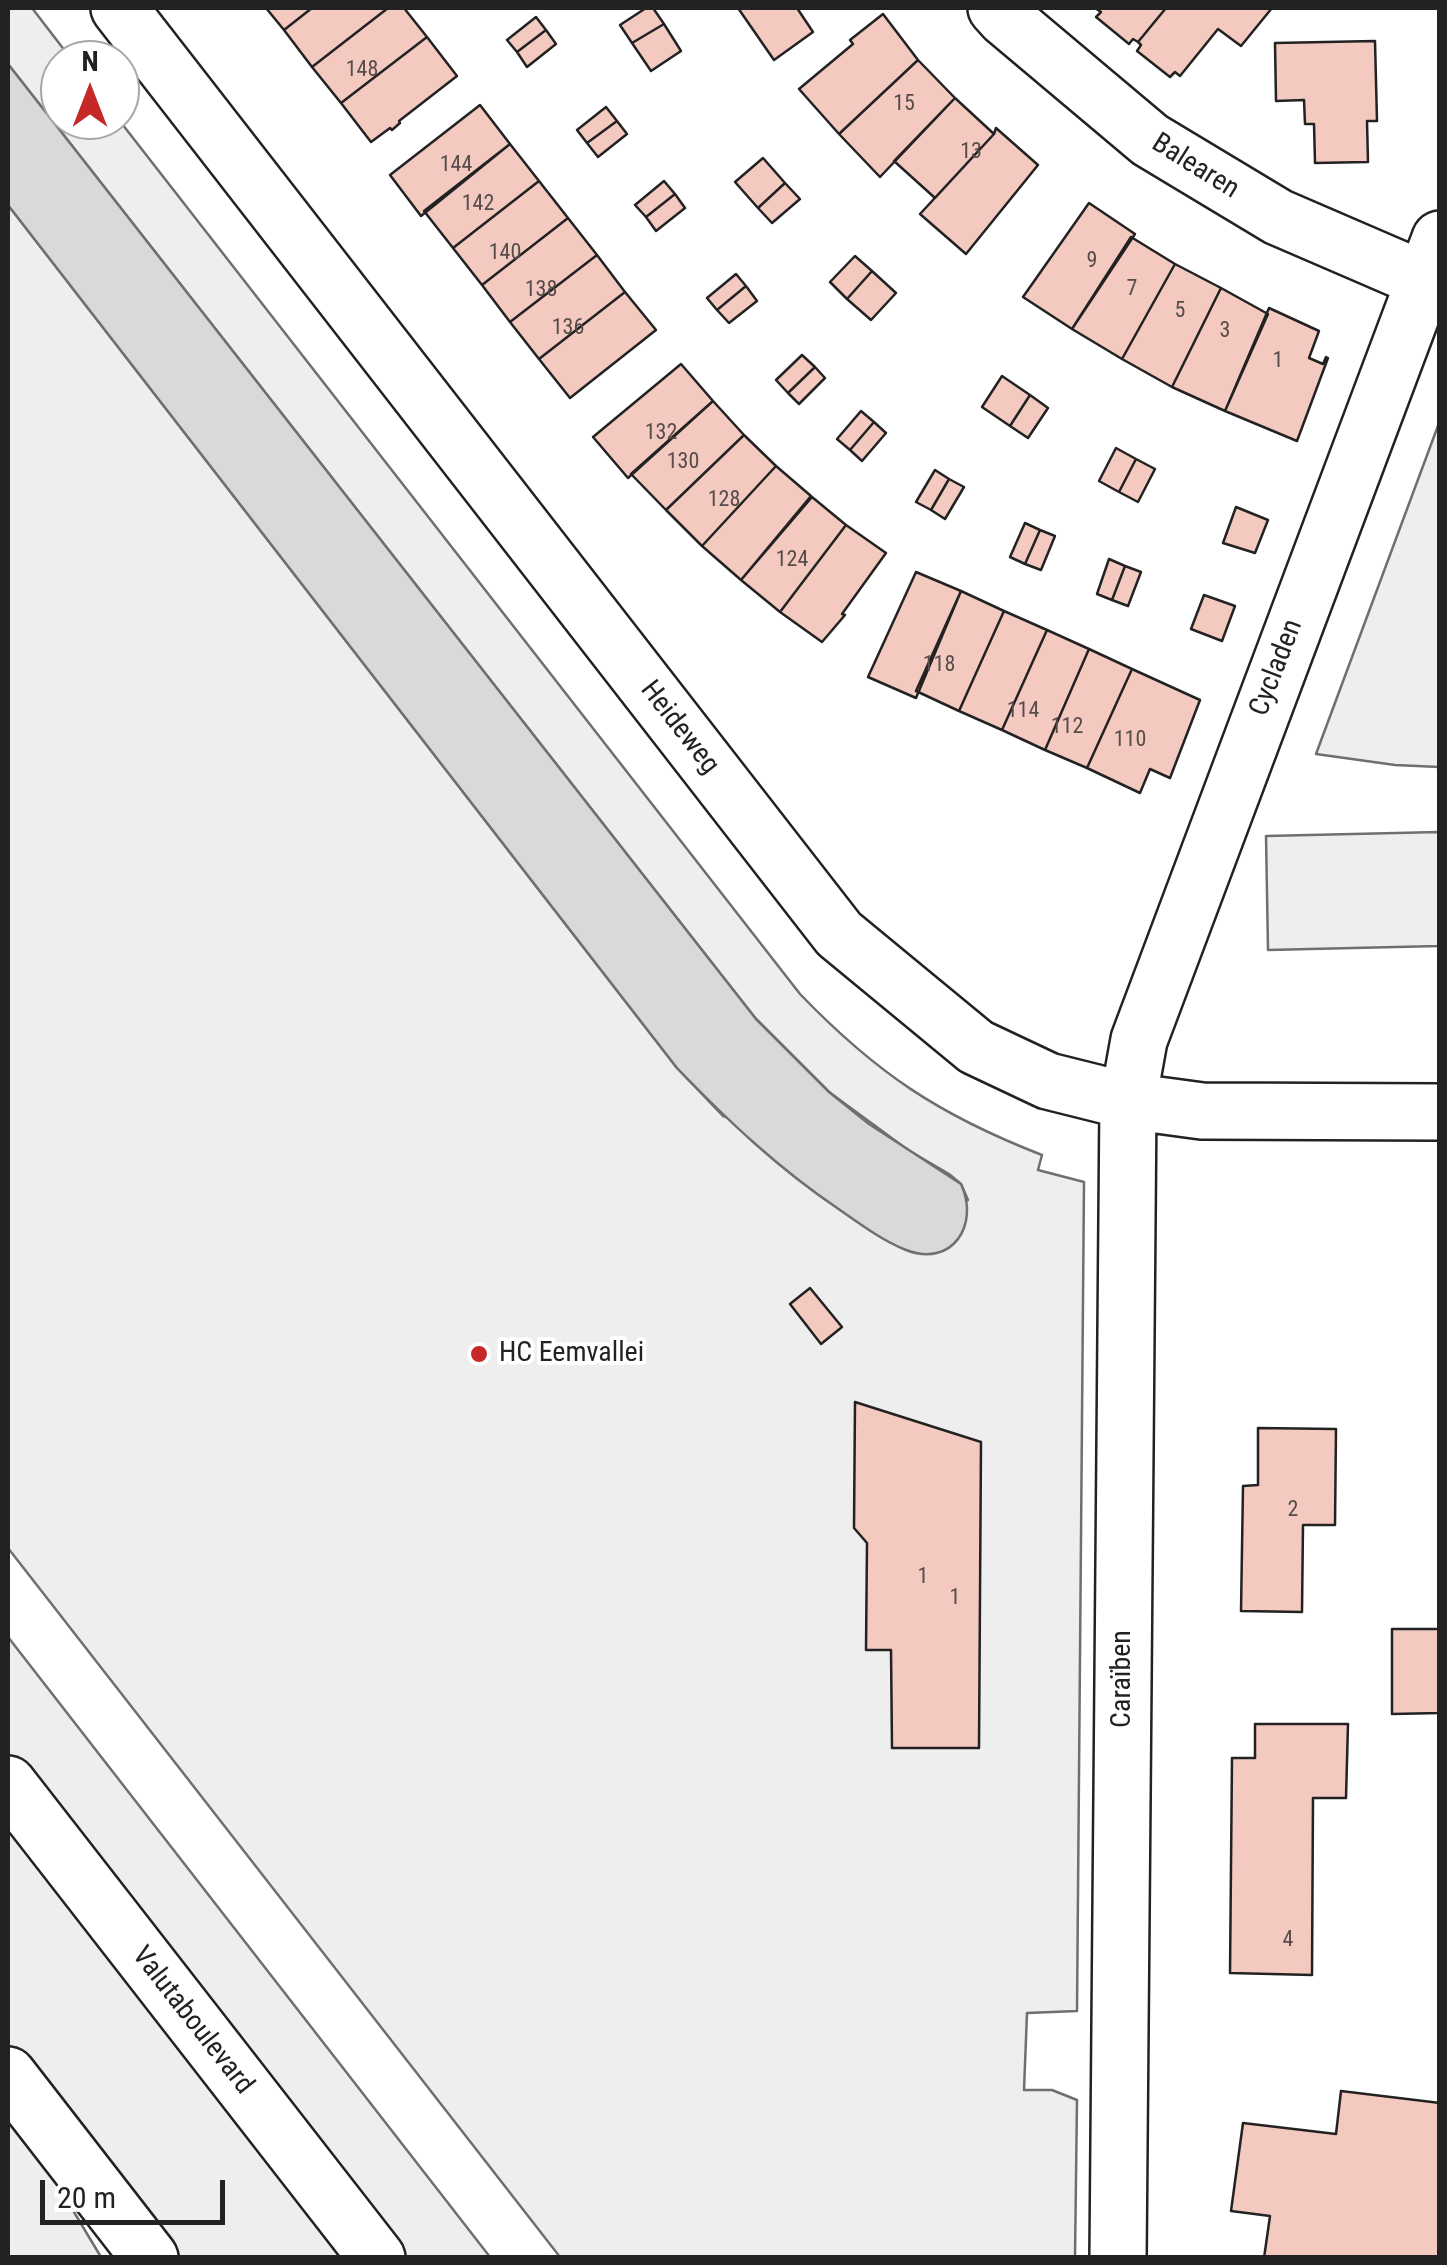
<!DOCTYPE html>
<html>
<head>
<meta charset="utf-8">
<style>
  body { margin:0 }
  #map { position:relative; width:1447px; height:2265px; overflow:hidden; background:#fff; font-family:"Roboto Condensed",sans-serif }
  canvas { display:block }
  .frame { position:absolute; inset:0; border:10px solid #222; pointer-events:none }
  .north { position:absolute; left:40px; top:40px; width:100px; height:100px; box-sizing:border-box; background:#fff; border:2px solid #a7a7a7; border-radius:50%; rotate:0deg; font-size:28px; font-weight:700; line-height:40px; text-align:center; color:#222 }
  .north::after { content:''; display:block; margin:auto; width:35px; height:45px; background:#c62828; clip-path:polygon(50% 0,100% 100%,50% 72%,0 100%) }
  .scale { position:absolute; left:40px; top:2180px; width:185px; height:45px; box-sizing:border-box; border:5px solid #222; border-top:0; padding-left:12px; font-size:30px; line-height:35px; white-space:nowrap; color:#222; -webkit-text-stroke:8px #fff; paint-order:stroke }
</style>
</head>
<body>
<div id="map">
<canvas width="1447" height="2265"></canvas>
<div class="frame"></div>
<div class="north">N</div>
<div class="scale">20 m</div>
</div>
<script>
const ctx = document.querySelector('canvas').getContext('2d');
ctx.lineJoin = 'round';
function fill(path, color) { ctx.fillStyle = color; ctx.fill(path, 'evenodd'); }
function trace(path, color, width, dash) { ctx.strokeStyle = color; ctx.lineWidth = width; ctx.lineCap = dash ? 'butt' : 'round'; ctx.setLineDash(dash || []); ctx.stroke(path); }
function label(font, color, halo, rows, align = 'center') {
  ctx.font = font + ' "Roboto Condensed",sans-serif'; ctx.lineWidth = 8; ctx.setLineDash([]); ctx.textBaseline = 'middle'; ctx.strokeStyle = halo; ctx.fillStyle = color; for (const [text, x, y, turn = 0] of rows) {
    ctx.save(); ctx.translate(x, y); ctx.rotate((+turn || 0) * Math.PI / 180); ctx.textAlign = isNaN(turn) ? turn : align; if (halo) ctx.strokeText(text, 0, 0); ctx.fillText(text, 0, 0); ctx.restore();
  }
}
const green = new Path2D(`
  M8 8H32L72 60H60V120H119L800 994C876 1073 939 1115 1042 1155L1038 1170 1084 1182 1077 2011 1027 2013 1024 2090H1052L1077 2100 1075 2257H560L8 1548V205L677 1068 723 1116 968 1200 961 1184 949 1174 908 1150 829 1092 756 1019 8 64Z
  M1439 423V767L1395 765 1316 754Z
  M1439 832V946L1268 950 1266 836Z
  M8 1637 490 2257H401L8 1755Z
  M8 1808 357 2257H169L8 2049Z
  M8 2103 12 2109 101 2257 10 2258 8 2255Z`);
const water = new Path2D(`
  M8 64 756 1019 829 1092 869 1124 961 1184C980 1225 952 1268 906 1250 883 1241 860 1224 840 1210 779 1169 728 1121 677 1068L8 205Z`);
const building = new Path2D(`
  M266 8H312L284 30Z
  M312 8H388L312 67 284 30Z
  M388 8H404L427 37 341 103 312 67Z
  M646 8H653L664 24 632 43 620 25Z
  M738 8H797L813 32 774 60Z
  M1095 8H1166L1138 42 1133 39 1129 44 1096 17 1101 12Z
  M1166 8H1272L1241 46 1218 29 1180 76 1175 72 1170 77 1137 51 1141 45 1138 42Z
  M883 14 918 60 839 134 799 89 853 44 850 40Z
  M536 17 546 30 517 52 507 40Z
  M664 24 681 51 651 71 632 43Z
  M546 30 556 44 527 67 517 52Z
  M427 37 457 76 399 121 400 123 392 130 390 128 371 142 341 103Z
  M1375 41 1377 121H1367L1368 162 1315 163 1314 124H1305L1304 100 1276 101 1275 43Z
  M918 60 955 98 880 177 839 134Z
  M955 98 994 134 935 198 894 161Z
  M480 105 510 144 421 216 390 175Z
  M606 107 617 121 587 143 577 130Z
  M617 121 627 134 598 157 587 143Z
  M996 128 1038 165 966 254 920 214 994 134Z
  M510 144 539 181 453 248 424 211Z
  M763 158 785 183 758 208 735 182Z
  M539 181 568 218 482 285 453 248Z
  M664 181 675 194 646 217 635 205Z
  M785 183 800 199 772 223 758 208Z
  M675 194 685 208 656 231 646 217Z
  M1089 203 1135 234 1072 329 1023 297Z
  M568 218 597 255 510 322 482 285Z
  M1131 237 1175 264 1122 359 1072 329Z
  M597 255 625 292 539 359 510 322Z
  M855 256 872 271 847 299 830 282Z
  M1175 264 1221 288 1172 387 1122 359Z
  M872 271 896 293 871 320 847 299Z
  M736 274 746 286 717 310 707 298Z
  M746 286 757 301 729 323 717 310Z
  M1221 288 1268 314 1225 411 1172 387Z
  M625 292 656 330 570 398 539 359Z
  M1269 308 1319 331 1309 358 1323 364 1326 357 1328 358 1297 441 1225 411Z
  M802 355 815 367 788 393 776 380Z
  M681 364 713 401 628 478 593 437Z
  M815 367 825 378 799 404 788 393Z
  M1002 376 1030 395 1010 426 982 407Z
  M1030 395 1048 408 1028 438 1010 426Z
  M713 401 744 435 666 510 631 474Z
  M861 411 874 422 850 450 837 439Z
  M874 422 886 433 862 461 850 450Z
  M744 435 776 466 702 546 666 510Z
  M1116 448 1136 459 1119 492 1099 481Z
  M1136 459 1155 469 1138 502 1119 492Z
  M776 466 811 496 741 580 702 546Z
  M935 470 949 479 931 510 916 502Z
  M949 479 964 487 945 519 931 510Z
  M812 497 846 525 780 612 741 580Z
  M1236 507 1268 520 1255 553 1223 543Z
  M1025 523 1040 530 1025 564 1010 557Z
  M846 525 886 553 842 614 845 615 822 642 780 612Z
  M1040 530 1055 536 1041 570 1025 564Z
  M1109 559 1125 566 1112 600 1097 594Z
  M1125 566 1141 572 1128 606 1112 600Z
  M916 572 961 591 916 698 868 677Z
  M961 591 1004 611 959 711 916 691Z
  M1204 595 1235 606 1222 641 1191 629Z
  M1004 611 1047 630 1002 730 959 711Z
  M1047 630 1089 649 1045 750 1002 730Z
  M1089 649 1132 669 1087 768 1045 750Z
  M1132 669 1200 700 1170 778 1150 769 1140 793 1087 768Z
  M810 1288 842 1327 821 1344 790 1304Z
  M855 1402 981 1442 979 1748H892L891 1650H866L867 1543 854 1528Z
  M1258 1428 1336 1429 1335 1525H1303L1302 1612 1241 1611 1243 1486 1258 1485Z
  M1392 1629H1440V1713L1392 1714Z
  M1255 1724H1348L1346 1798H1313L1312 1975 1230 1973 1232 1758H1255Z
  M1341 2091 1440 2103V2258H1264L1270 2216 1231 2211 1243 2123 1336 2134Z`);
const minor = new Path2D(`
  M996 8 1005 18 1150 140 1278 217 1424 280
  M1128 1101 1139 1040 1440 239`);
const tertiary = new Path2D(`
  M119 8 839 934 976 1047 1048 1081 1128 1101 1202 1111 1440 1112
  M1118 2258 1128 1101`);
const secondary = new Path2D(`
  M8 1784 377 2258
  M8 2075 150 2258`);
const markers = [
  [479,1354,10,"#c62828"]
];
const numberNames = [
  ["148",362,70],
  ["15",904,104],
  ["13",971,152],
  ["144",456,165],
  ["142",478,204],
  ["140",505,253],
  ["9",1092,261],
  ["7",1132,289],
  ["138",541,290],
  ["5",1180,311],
  ["136",568,328],
  ["3",1225,331],
  ["1",1278,361],
  ["132",661,433],
  ["130",683,462],
  ["128",724,500],
  ["124",792,560],
  ["118",939,665],
  ["114",1023,711],
  ["112",1067,727],
  ["110",1130,740],
  ["2",1293,1510],
  ["1",923,1577],
  ["1",955,1598],
  ["4",1288,1940]
];
const streetNames = [
  ["Balearen",1195,167,32],
  ["Cycladen",1277,668,-69],
  ["Heideweg",679,728,52],
  ["Caraïben",1123,1679,-90],
  ["Valutaboulevard",192,2021,52]
];
const poiNames = [
  ["HC Eemvallei",499,1354]
];
fill(green, '#eee');
trace(green, '#6f6f6f', 2.5);
fill(water, '#d9d9d9');
trace(water, '#6f6f6f', 2.5);
fill(building, '#f3c9c0');
trace(building, '#222', 2.5);
trace(minor, '#222', 60);
trace(tertiary, '#222', 60);
trace(secondary, '#222', 60);
trace(minor, '#fff', 55);
trace(tertiary, '#fff', 55);
trace(secondary, '#fff', 55);
for (const [x, y, r, color] of markers) { const dot = new Path2D(); dot.arc(x, y, r, 0, 2 * Math.PI); ctx.fillStyle = color; ctx.fill(dot); trace(dot, '#fff', 4); }
label('22px', '#564c4a', null, numberNames);
label('28px', '#222', '#fff', streetNames);
label('28px', '#222', '#fff', poiNames, 'left');
</script>
</body>
</html>
